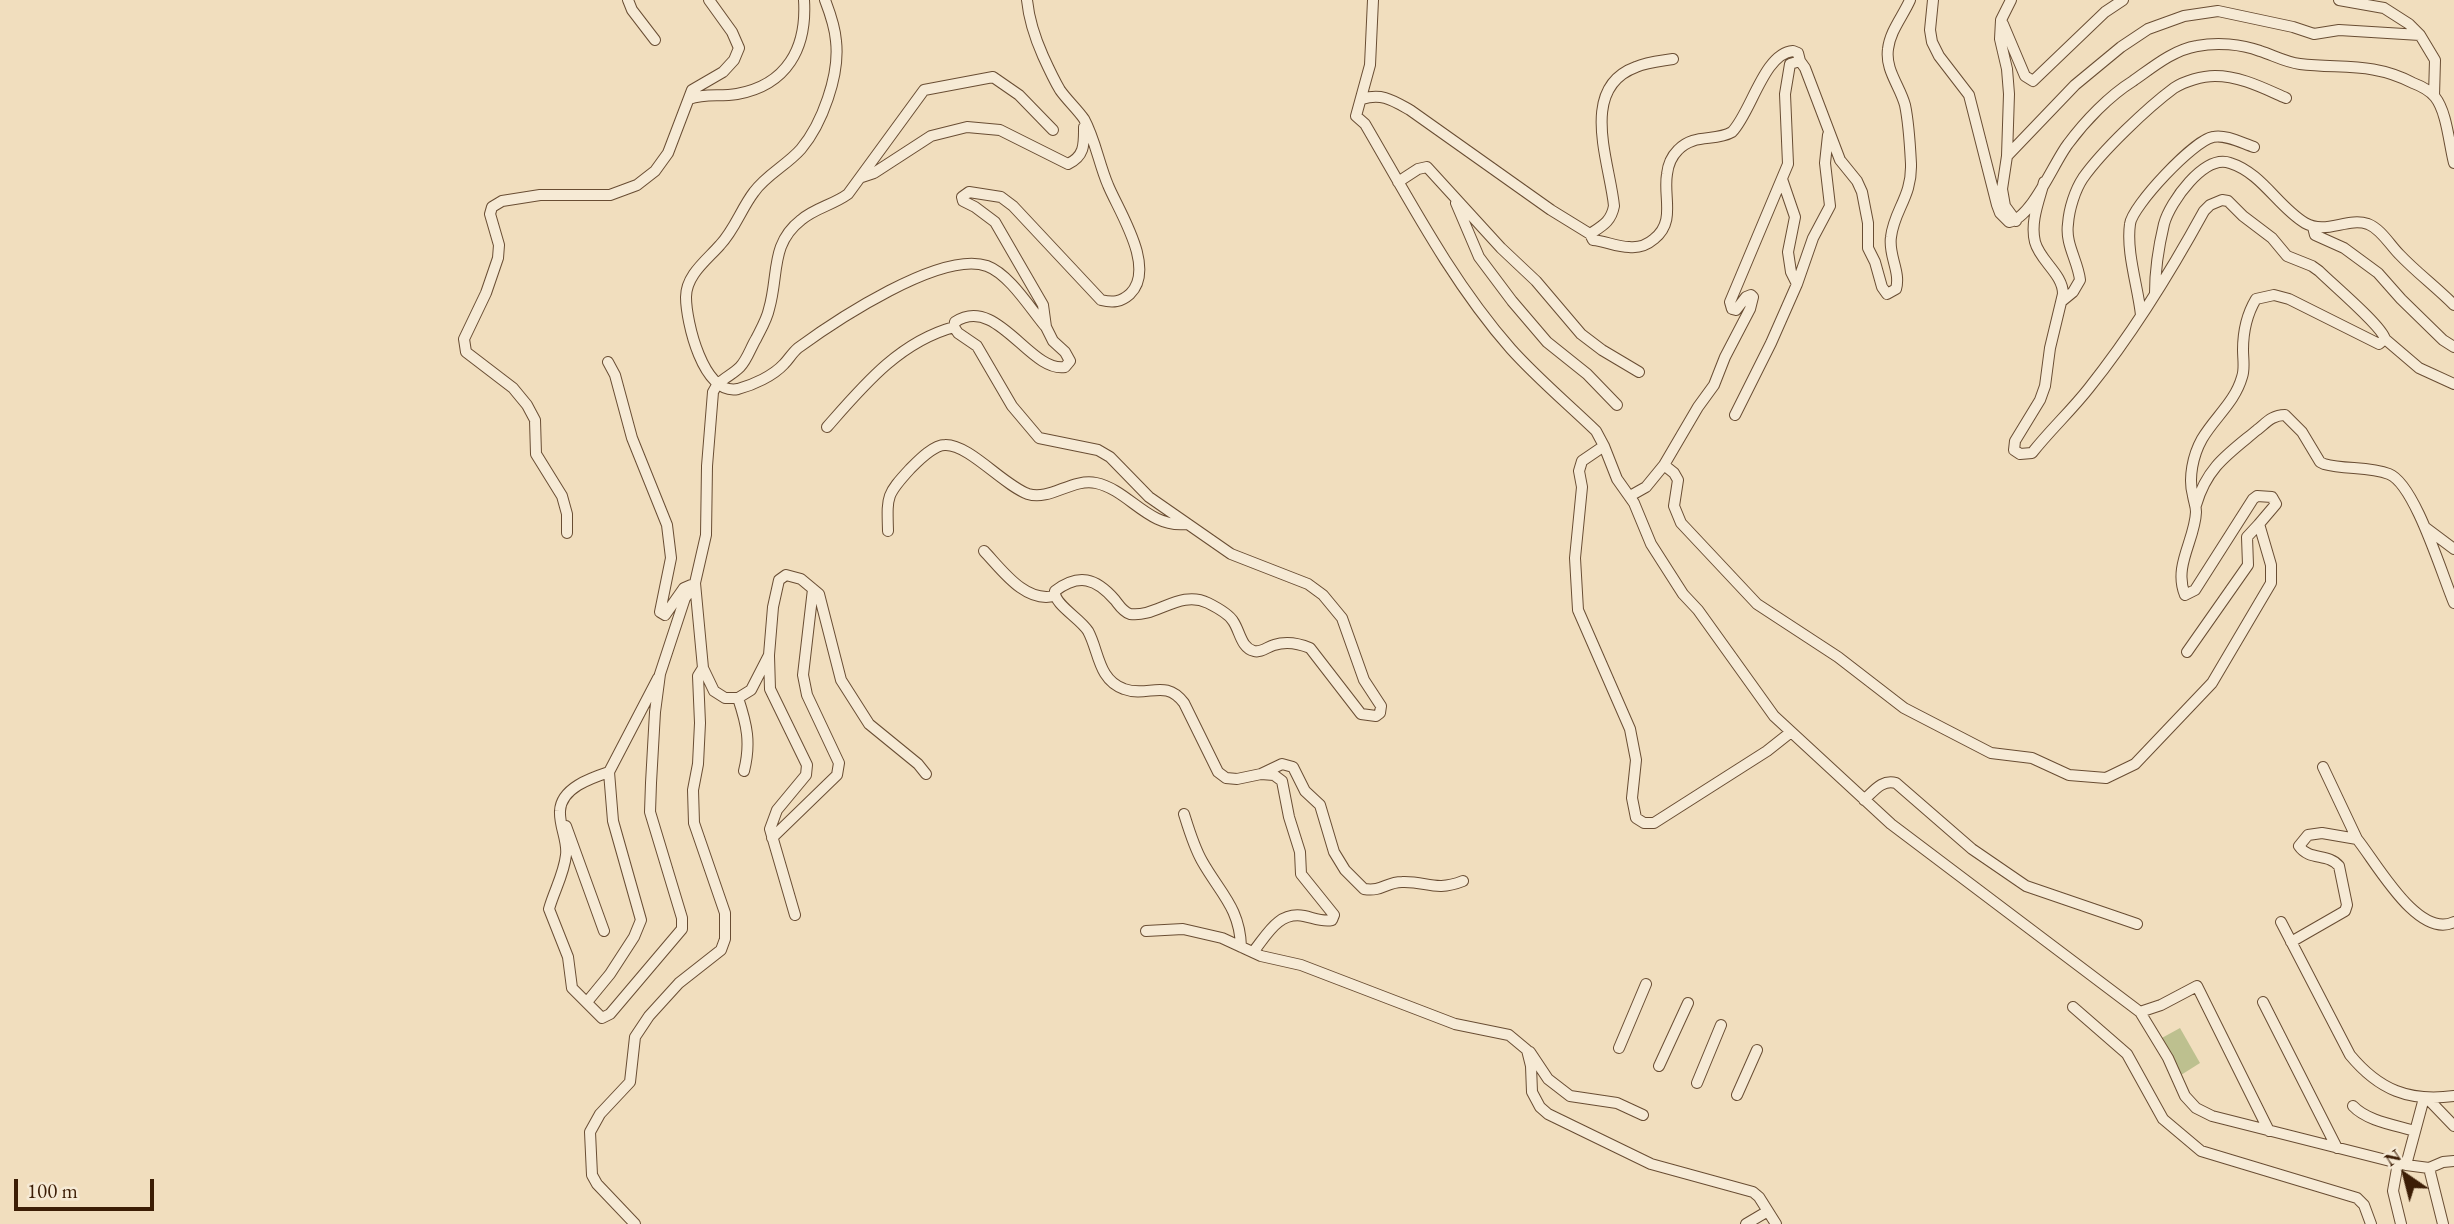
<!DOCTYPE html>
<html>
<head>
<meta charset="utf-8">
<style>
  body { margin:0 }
  #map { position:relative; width:2454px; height:1224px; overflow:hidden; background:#f1debe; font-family:"EB Garamond",serif }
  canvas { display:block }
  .north { position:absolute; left:2370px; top:1140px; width:70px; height:70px; -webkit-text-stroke:5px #f6ead5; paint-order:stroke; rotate:325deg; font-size:19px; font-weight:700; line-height:28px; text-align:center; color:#3c1d05 }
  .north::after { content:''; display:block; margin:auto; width:24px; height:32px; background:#3c1d05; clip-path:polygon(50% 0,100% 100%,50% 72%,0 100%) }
  .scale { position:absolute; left:14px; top:1179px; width:140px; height:32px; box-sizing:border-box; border:4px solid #3c1d05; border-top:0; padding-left:9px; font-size:21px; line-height:24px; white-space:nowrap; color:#3c1d05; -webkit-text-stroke:5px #f6ead5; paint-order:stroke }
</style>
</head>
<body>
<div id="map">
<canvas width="2454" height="1224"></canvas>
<div class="north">N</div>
<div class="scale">100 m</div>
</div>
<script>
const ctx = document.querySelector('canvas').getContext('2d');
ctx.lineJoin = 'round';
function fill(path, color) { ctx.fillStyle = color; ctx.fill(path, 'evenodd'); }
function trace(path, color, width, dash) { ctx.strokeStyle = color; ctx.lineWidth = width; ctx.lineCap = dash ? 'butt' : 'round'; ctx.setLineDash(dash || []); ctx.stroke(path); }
const green = new Path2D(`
  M2180 1028 2200 1063 2181 1075 2160 1039Z`);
const minor = new Path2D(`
  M628 0 632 10 655 40
  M825 0C830 13 835 27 836 41 840 75 822 124 801 149 787 165 766 175 754 192 741 209 735 229 720 245 707 260 686 275 686 297 686 321 703 396 738 389 753 385 773 376 784 364 789 359 792 353 798 348 835 321 941 250 987 266 1009 274 1030 308 1045 326
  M1027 0C1029 20 1035 38 1043 56 1048 67 1054 80 1060 90 1067 100 1077 109 1084 119 1095 139 1099 164 1108 185 1118 210 1157 268 1130 294 1121 302 1113 303 1101 300L1013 206 1001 197 969 192 962 197 963 201 975 207 995 222 1043 305 1046 327 1053 341 1065 352 1070 361 1065 367C1030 373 997 294 955 322L954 327 958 333 977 346 1012 406 1039 438 1098 450 1110 457 1149 497 1231 554 1308 584 1323 595 1342 618 1364 680 1381 706 1380 713 1376 716 1361 714 1310 648C1298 643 1286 641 1274 645 1267 647 1261 653 1254 651 1241 648 1240 631 1233 621 1228 613 1216 607 1208 603 1180 589 1156 618 1130 614 1123 612 1119 605 1115 600 1096 578 1079 573 1055 591 1053 604 1080 618 1088 631 1099 651 1098 680 1124 689 1148 698 1165 678 1184 703L1218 772 1226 778 1237 779 1261 774 1274 775 1282 781 1289 817 1300 852 1301 874 1334 915 1332 920C1322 922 1314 918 1304 916 1278 911 1267 935 1253 952
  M1373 0 1370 65 1356 116 1365 124C1410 201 1452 282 1511 349 1537 378 1568 404 1596 431L1604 446 1617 479 1634 503 1651 544 1683 594 1698 610 1774 716 1891 824 2140 1012 2168 1058 2185 1096 2196 1108 2212 1116 2406 1165 2429 1168 2443 1162 2454 1161
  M1933 0 1930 30 1932 42 1939 56 1969 95 1997 205 2000 213 2009 222C2032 218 2054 162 2068 144 2085 121 2109 96 2133 81 2153 67 2173 50 2197 46 2217 42 2241 44 2260 51 2273 55 2285 62 2300 64 2342 69 2373 62 2413 83 2421 86 2430 91 2435 97 2447 112 2449 144 2454 163
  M2011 0 2001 20 2000 39 2007 69 2009 94 2007 156 2002 189 2005 206 2016 221
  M2339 0 2384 8 2409 24 2420 35 2435 60 2434 96
  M2003 24 2025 76 2033 81 2105 12 2123 0
  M1673 59C1661 61 1647 62 1636 67 1578 88 1610 163 1614 206 1611 222 1602 226 1590 234L1593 240C1605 241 1617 247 1629 247 1638 248 1647 245 1654 239 1676 222 1663 197 1667 174 1668 165 1672 156 1678 150 1694 133 1715 142 1732 132 1751 113 1764 53 1793 51L1798 53 1800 61
  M689 99C705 93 720 97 737 94 787 85 807 48 804 0
  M1362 99C1382 93 1392 100 1410 110L1551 210 1590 234
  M2007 156 2075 85 2121 47 2148 29 2184 16 2218 11 2293 27 2314 34 2339 30 2420 35
  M862 177 874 173 931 136 967 127 1000 130 1068 164C1085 156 1084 144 1084 127
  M1398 182 1418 169 1427 167 1501 248 1536 281 1581 334 1602 350 1639 372
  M1456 203 1479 257 1512 301 1547 342 1587 374 1617 405
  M2313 227 2315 235 2344 248 2378 273 2401 299 2443 340 2454 347
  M1797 284 1813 238 1830 206 1825 163 1828 135
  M2155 293C2155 271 2159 245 2164 224 2170 202 2204 154 2230 163 2262 173 2278 207 2305 223 2326 235 2347 217 2368 224 2381 229 2390 245 2399 254 2416 272 2436 287 2454 305
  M2062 301 2073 292 2080 280C2078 261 2065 244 2068 224 2069 209 2075 190 2083 178 2102 151 2147 108 2174 88 2185 81 2202 76 2215 76 2240 76 2263 88 2286 98
  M2141 315C2138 287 2126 252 2130 224 2132 206 2194 140 2213 137 2225 134 2242 143 2254 147
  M2385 339 2419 368 2454 384
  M608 362 615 375 632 438 667 525 671 558 660 612 665 615 684 588 691 585
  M1735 415 1771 343 1797 284 1791 272 1788 252 1795 217 1782 179
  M827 427C863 386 899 342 954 327
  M1604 446 1582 461 1579 471 1582 487 1575 558 1578 610 1630 729 1636 760 1632 798 1636 818 1644 823H1654L1767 751 1791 732
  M1664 465 1674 473 1678 480 1674 506 1681 523 1757 604 1838 657 1904 708 1991 753 2032 758 2069 775 2106 778 2135 764 2212 683 2271 583V565L2259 524 2276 504 2272 497 2257 496 2253 499 2195 590 2185 595C2173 566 2195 540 2196 512 2196 506 2194 502 2193 496 2188 478 2193 455 2202 439 2215 417 2235 402 2242 377 2245 369 2243 359 2243 350 2243 333 2247 314 2256 299L2274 295 2289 299 2379 344 2385 339C2382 326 2332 284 2319 271L2312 266 2287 256 2272 238 2243 216 2228 201 2222 200 2210 205 2204 211C2170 273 2133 333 2089 388 2071 411 2050 430 2032 453L2020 454 2014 450 2015 441 2040 400 2045 386 2050 348 2063 294C2063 274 2040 261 2035 242 2030 222 2039 201 2044 182
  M1630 496 1646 487 1664 465 1698 407 1714 385 1725 357 1750 309 1753 297 1751 295 1746 297 1736 310 1732 309 1730 302 1788 164 1785 94 1790 64 1800 61 1805 68 1840 160 1857 181 1862 192 1868 223V248L1875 262 1882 287 1887 294 1896 289C1901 272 1888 255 1891 237 1894 210 1912 197 1911 164 1910 145 1909 124 1905 105 1900 86 1885 70 1888 49 1890 31 1903 16 1910 0
  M2196 505C2207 467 2228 454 2257 430 2266 423 2272 415 2285 415L2302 432 2320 462 2324 464C2345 470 2369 466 2389 474 2415 484 2442 575 2454 603
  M2426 528 2454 549
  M888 531C887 496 886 495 910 469 918 461 933 445 945 445 969 444 1003 485 1028 494 1050 501 1072 478 1096 483 1129 490 1148 528 1186 524
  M567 533V514L562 496 536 454 535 420 527 405 513 388 466 352 464 339 486 293 498 258 499 245 490 214 492 207 502 201 540 195H610L637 185 655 171 668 153 692 90 723 72 734 60 739 48 732 32 709 0
  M984 551C1002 570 1025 603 1054 596
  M2187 652 2248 565 2247 537 2259 524
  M769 656 770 689 807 765 806 775 777 810 770 829 795 915
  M738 698C747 725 751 743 744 771
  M2323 767 2357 839
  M609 772C591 778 561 788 560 811 559 826 568 841 566 855 564 874 554 891 549 909L568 957 572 988 602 1018 610 1014 682 929V918L650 812 651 783 655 712 660 674 685 598 695 584
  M926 774 918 764 869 724 841 680 819 594 801 579 786 575 779 580 773 607 769 655 751 690 738 698H725L714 691 703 668 695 583 706 535 707 466 713 392C719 379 730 377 740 367 747 360 751 347 756 339 761 329 767 319 769 309 779 275 770 244 801 220 815 208 833 205 848 194L924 90 993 77 1019 95 1053 130
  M1261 774 1282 764 1293 767 1305 791 1320 805 1334 852 1345 870 1364 889C1382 892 1386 882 1402 882 1427 881 1435 892 1463 881
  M1864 800C1874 791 1882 779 1896 783L1972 849 2026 886 2137 924
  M1184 814C1189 830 1194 847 1202 861 1220 893 1240 908 1241 947
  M566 826 604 931
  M772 838 837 775 839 763 807 695 803 675 813 589
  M2281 922 2350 1055C2379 1090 2409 1102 2454 1096
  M1146 931 1183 929 1222 938 1261 956 1301 965 1455 1024 1509 1035 1527 1050 1531 1066 1532 1092 1540 1107 1548 1114 1651 1164 1753 1192 1759 1197 1776 1224
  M2291 942 2345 911 2347 905 2339 866C2328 853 2309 861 2299 846L2308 835 2322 833 2357 839C2376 862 2418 940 2454 922
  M587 1002 610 974 634 937 641 920 613 821 609 772 658 678
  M2263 1002 2337 1148
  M2073 1007 2127 1054 2163 1119 2201 1151 2357 1198 2364 1205 2371 1224
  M2140 1012 2161 1005 2197 986 2269 1131
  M1619 1048 1646 984
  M1530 1052 1548 1079 1570 1096 1617 1103 1643 1115
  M1659 1066 1688 1003
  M1697 1083 1721 1025
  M1737 1095 1757 1050
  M2428 1099 2454 1126
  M2353 1106C2367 1121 2395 1125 2415 1131
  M2398 1163 2393 1191 2401 1224
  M2406 1165 2424 1098
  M2429 1168 2443 1224
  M635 1224 597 1184 592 1175 590 1132 600 1114 630 1082 635 1037 649 1016 679 983 721 950 725 939V913L694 823 693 790 698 764 700 723 698 676 703 668
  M1746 1224 1768 1211`);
fill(green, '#bdc08f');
trace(minor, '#694d33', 12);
trace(minor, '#f6ead5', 10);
</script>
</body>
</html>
